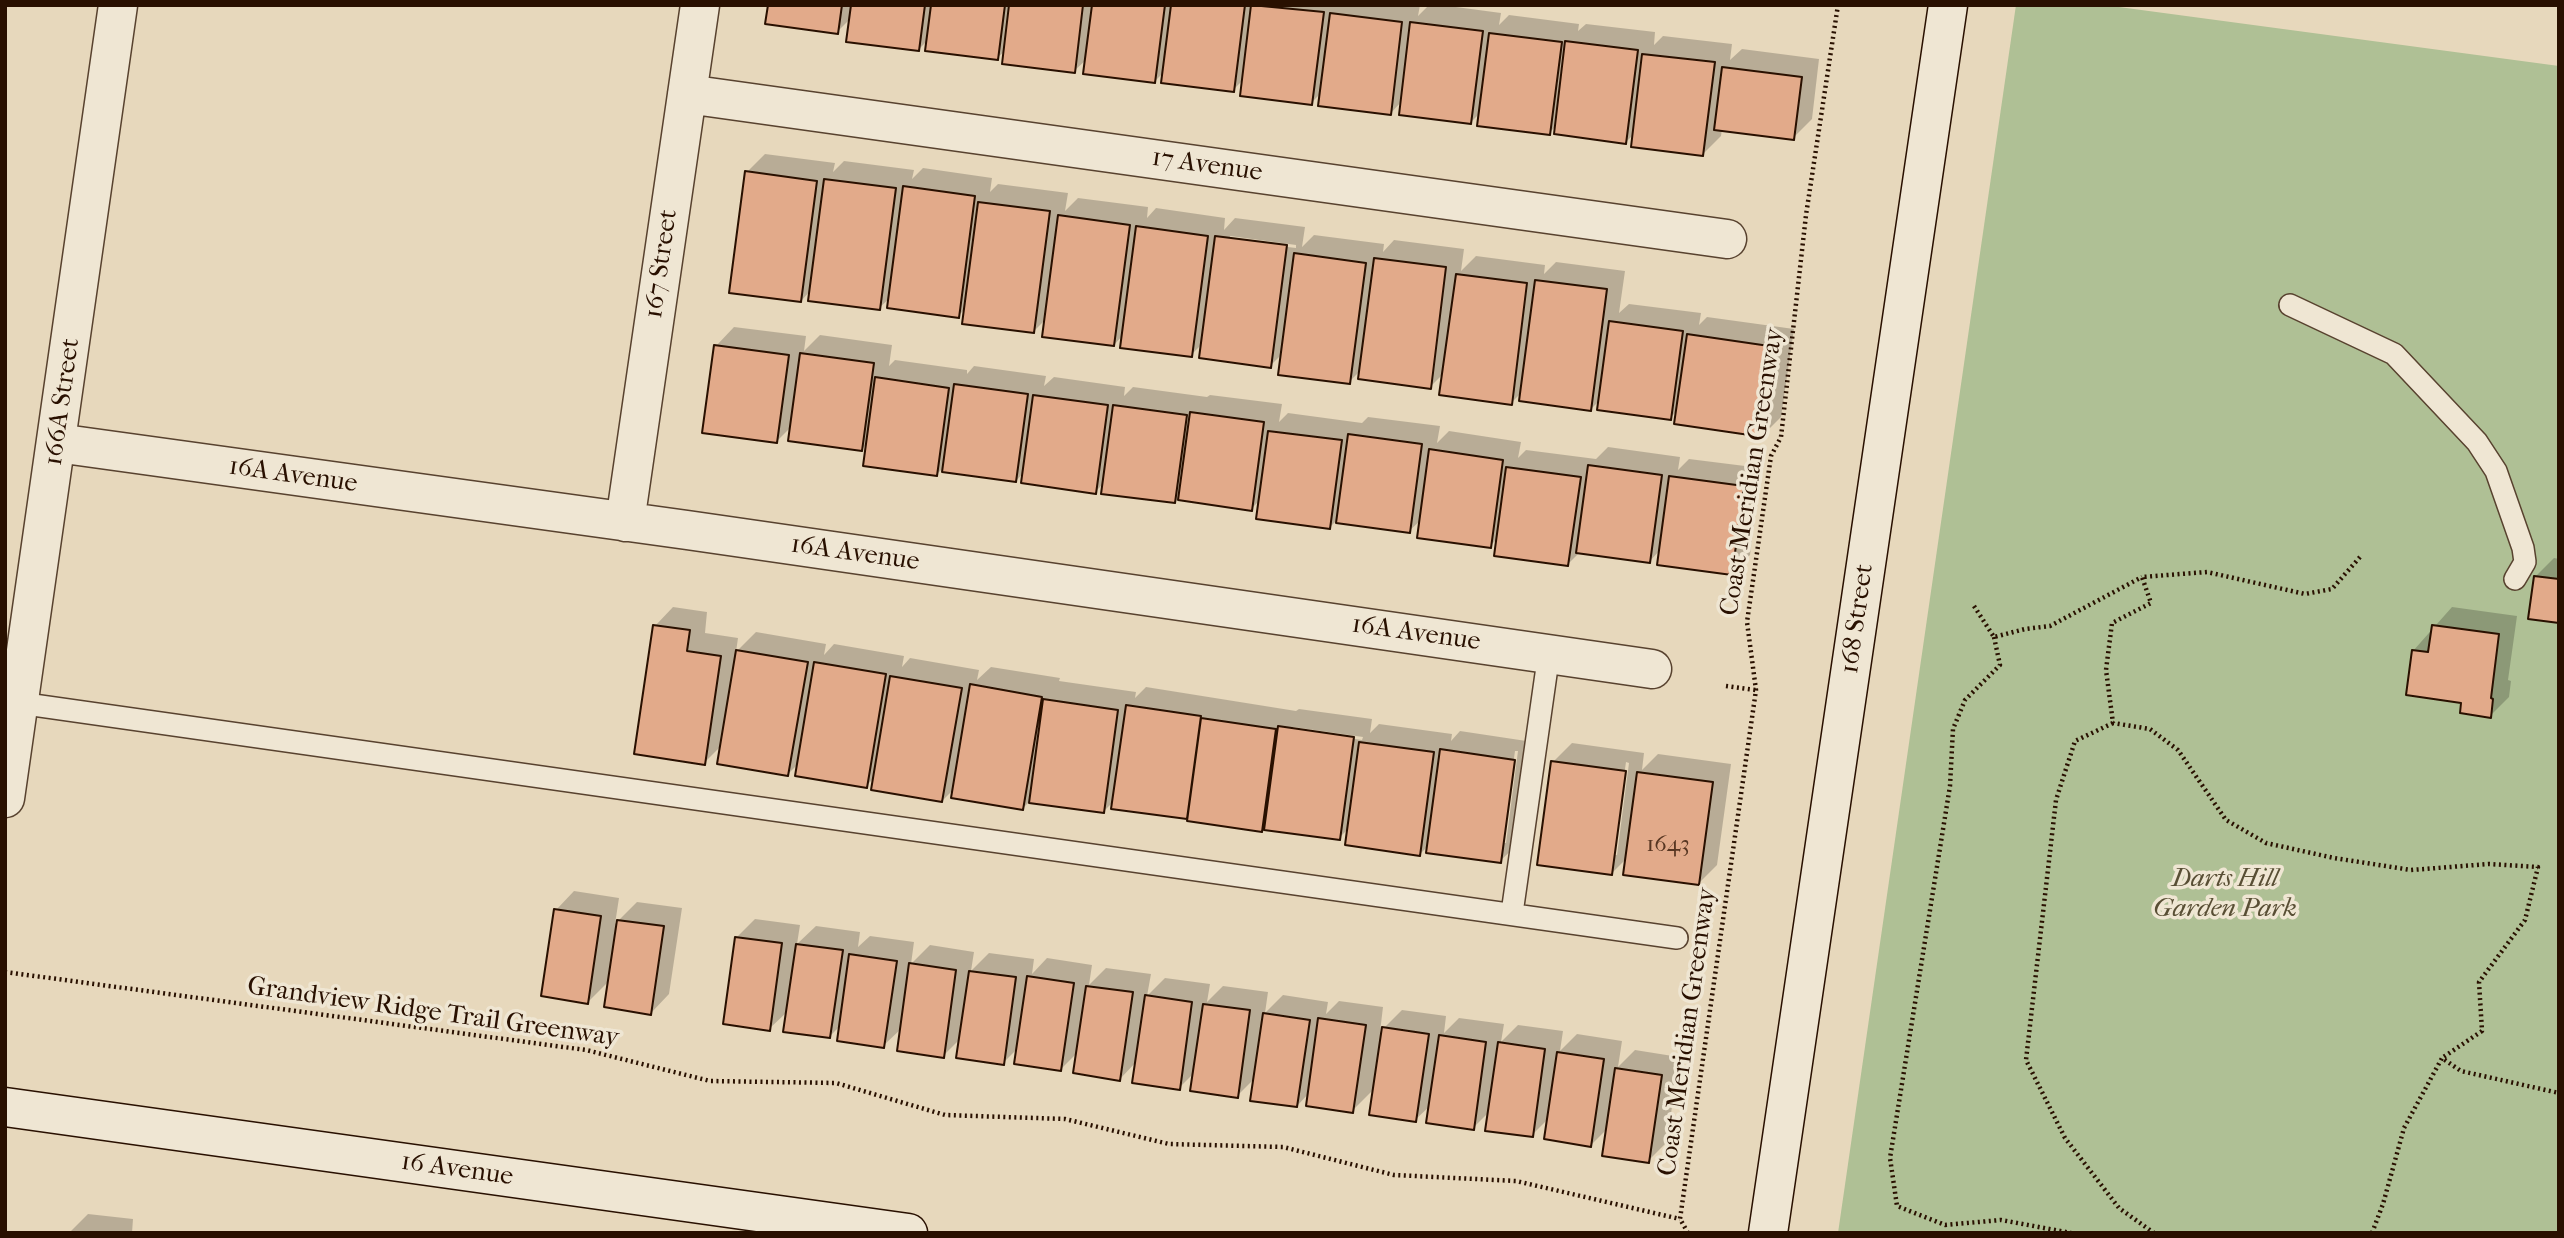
<!DOCTYPE html>
<html>
<head>
<meta charset="utf-8">
<style>
  body { margin:0 }
  #map { position:relative; width:2564px; height:1238px; overflow:hidden; background:#e7d8bc; font-family:"IM FELL French Canon",serif }
  canvas { display:block }
  .frame { position:absolute; inset:0; border:7px solid #291000; pointer-events:none }
</style>
</head>
<body>
<div id="map">
<canvas width="2564" height="1238"></canvas>
<div class="frame"></div>
</div>
<script>
const ctx = document.querySelector('canvas').getContext('2d');
ctx.lineJoin = 'round';
function fill(path, color) { ctx.fillStyle = color; ctx.fill(path, 'evenodd'); }
function trace(path, color, width, dash) { ctx.strokeStyle = color; ctx.lineWidth = width; ctx.lineCap = dash ? 'butt' : 'round'; ctx.setLineDash(dash || []); ctx.stroke(path); }
function label(font, color, halo, rows, align = 'center') {
  ctx.font = font + ' "IM FELL French Canon",serif'; ctx.lineWidth = 7; ctx.setLineDash([]); ctx.textBaseline = 'middle'; ctx.strokeStyle = halo; ctx.fillStyle = color; for (const [text, x, y, turn = 0] of rows) {
    ctx.save(); ctx.translate(x, y); ctx.rotate((+turn || 0) * Math.PI / 180); ctx.textAlign = isNaN(turn) ? turn : align; if (halo) ctx.strokeText(text, 0, 0); ctx.fillText(text, 0, 0); ctx.restore();
  }
}
const green = new Path2D(`
  M2016 5H2104L2559 66V1233H1838Z`);
const shadow = new Path2D(`
  M770 5H1420L1418 16 1429 5H1441L1501 13 1499 25 1509 15 1579 24 1578 31 1586 24 1655 32 1654 45 1663 36 1732 44 1730 60 1742 49 1819 59 1812 119 1793 138 1722 129 1721 136 1703 154 1634 134 1626 142 1556 126 1549 133 1481 112 1471 122 1402 101 1390 114 1321 93 1311 103 1243 80 1233 90 1165 71 1155 81 1087 59 1074 71 1006 50 997 58 928 40 919 49 851 18 837 32Z
  M765 154 835 163 833 172 844 161 914 170 912 179 923 168 992 178 990 192 998 184 1068 193 1065 211 1078 198 1148 207 1147 218 1156 208 1225 218 1224 230 1235 218 1305 227 1302 247 1314 235 1384 244 1383 252 1394 240 1464 249 1461 271 1476 256 1545 265 1544 274 1556 262 1625 271 1619 313 1629 304 1701 313 1699 325 1707 317 1794 329 1781 417 1763 435 1678 410 1670 418 1600 400 1591 409 1522 392 1511 403 1444 373 1430 387 1361 370 1349 382 1282 354 1270 366 1203 343 1191 355 1123 335 1114 345 1047 318 1034 331 966 308 958 316 890 298 879 308 811 290 801 301 747 172ZM1230 236 1296 245V248L1230 240Z
  M734 327 806 336 804 351 820 335 892 345 889 366 895 360 967 370V374L974 366 1046 376 1044 386 1054 377 1125 387 1124 396 1133 387 1207 397 1210 395 1282 404 1279 422 1288 413 1362 423 1368 417 1440 426 1437 443 1449 431 1521 442 1518 458 1526 450 1596 459 1608 447 1680 457 1678 470 1689 459 1761 468 1750 555 1731 573 1661 549 1649 562 1580 552 1568 564 1498 538 1490 546 1421 520 1409 531 1336 521 1330 527 1260 500 1251 509 1178 499 1175 502 1104 483 1095 492 1025 471 1016 481 944 467 937 474 868 443 861 450 792 426 776 442 716 346Z
  M2554 558 2559 559V621L2535 577Z
  M673 607 707 612 705 633 738 638 736 652 756 632 826 644 824 655 834 644 904 656 902 667 910 658 979 670 977 680 991 667 1060 678 1059 681 1136 692 1135 698 1146 687 1296 711 1299 709 1372 719 1370 733 1379 724 1452 734 1451 741 1460 731 1533 742 1519 843 1500 861 1429 845 1420 854 1348 829 1339 838 1267 825 1262 830 1113 807 1114 801 1104 811 1029 802 1022 809 955 788 942 801 874 778 866 786 799 763 788 774 722 745 704 763 655 626ZM1293 727 1363 737 1362 740 1293 730ZM1515 751H1518L1506 843H1502Z
  M2452 607 2517 616 2508 680 2511 681 2509 697 2490 716 2463 701 2413 651Z
  M1572 743 1644 753 1642 770 1658 754 1731 764 1717 865 1698 884 1628 857 1612 873 1553 762ZM1626 762 1629 763 1617 855H1613Z
  M574 891 619 898 615 924 637 902 682 908 669 994 651 1013 610 980 588 1002 556 910Z
  M755 919 800 925 797 944 816 926 860 932 858 947 870 936 914 942 911 964 930 945 974 952 971 971 989 953 1034 959 1032 974 1047 958 1092 965 1089 985 1106 968 1151 974 1147 996 1165 978 1210 984 1207 1002 1223 986 1268 992 1265 1013 1283 995 1328 1002 1326 1014 1339 1001 1383 1007 1380 1032 1402 1010 1446 1016 1444 1033 1459 1018 1504 1024 1501 1042 1518 1025 1563 1031 1560 1051 1577 1034 1622 1041 1618 1067 1635 1050 1679 1057 1667 1142 1648 1161 1608 1128 1591 1145 1549 1118 1532 1135 1490 1111 1473 1128 1431 1105 1415 1120 1374 1089 1352 1111 1309 1093 1297 1106 1255 1078 1237 1096 1195 1072 1179 1088 1137 1061 1120 1079 1078 1052 1061 1069 1018 1048 1003 1063 961 1038 943 1056 902 1028 883 1046 841 1025 829 1037 787 1012 769 1029 737 937Z
  M88 1214 133 1219 132 1233H69Z`);
const building = new Path2D(`
  M768 5H842L838 34 765 24Z
  M851 5H925L919 51 846 42Z
  M931 5H1005L998 60 925 51Z
  M1009 5H1083L1075 73 1002 64Z
  M1092 5H1165L1155 83 1083 74Z
  M1171 5H1245L1234 92 1161 83Z
  M1251 5 1324 12 1312 105 1240 96Z
  M1330 13 1402 22 1391 115 1318 106Z
  M1410 22 1483 31 1471 124 1399 115Z
  M1489 33 1562 42 1550 135 1477 126Z
  M1565 41 1638 50 1626 144 1554 134Z
  M1642 54 1715 62 1703 156 1631 147Z
  M1722 67 1802 77 1794 140 1714 130Z
  M745 171 817 181 801 302 729 293Z
  M824 179 896 188 880 310 808 301Z
  M903 186 975 196 959 318 887 308Z
  M978 202 1050 211 1034 333 962 324Z
  M1058 215 1130 225 1114 346 1042 337Z
  M1136 226 1208 236 1192 357 1120 348Z
  M1215 236 1287 245 1271 368 1199 358Z
  M1294 253 1366 263 1350 384 1278 375Z
  M1374 258 1446 267 1431 389 1358 379Z
  M1456 274 1527 283 1512 405 1439 395Z
  M1535 280 1607 289 1591 411 1519 401Z
  M1609 321 1683 331 1671 420 1597 410Z
  M1687 334 1776 347 1763 437 1674 424Z
  M714 345 789 355 777 443 702 433Z
  M800 353 874 363 862 451 788 441Z
  M875 377 949 388 937 476 863 466Z
  M954 384 1028 394 1016 482 942 472Z
  M1033 395 1108 405 1096 494 1021 483Z
  M1113 405 1187 415 1175 503 1101 494Z
  M1190 412 1264 422 1252 511 1178 500Z
  M1268 431 1342 440 1330 529 1256 519Z
  M1348 434 1422 444 1410 533 1336 523Z
  M1429 449 1503 460 1491 548 1417 538Z
  M1588 465 1662 475 1650 563 1576 553Z
  M1506 467 1581 477 1568 566 1494 556Z
  M1669 476 1744 486 1732 575 1657 565Z
  M2534 576 2559 579V623L2528 619Z
  M653 625 690 630 687 651 721 656 705 765 634 754Z
  M2432 625 2499 634 2491 698 2493 699 2491 718 2460 713 2461 703 2406 695 2412 650 2428 652Z
  M736 650 808 662 788 776 717 764Z
  M814 662 886 674 867 788 795 776Z
  M890 676 962 688 942 802 871 790Z
  M970 684 1042 697 1023 810 951 798Z
  M1043 699 1118 710 1104 813 1029 803Z
  M1126 705 1201 716 1187 819 1111 809Z
  M1201 718 1276 729 1262 832 1187 821Z
  M1278 726 1354 737 1340 840 1264 830Z
  M1359 742 1434 752 1420 856 1345 845Z
  M1440 749 1515 760 1501 863 1426 853Z
  M1551 761 1626 771 1612 875 1537 865Z
  M1637 772 1713 782 1699 885 1623 875Z
  M554 909 601 916 588 1004 541 996Z
  M617 920 664 926 651 1015 604 1007Z
  M735 937 782 943 770 1031 723 1024Z
  M796 944 843 950 830 1038 783 1032Z
  M849 954 897 961 884 1048 837 1041Z
  M909 963 956 970 944 1058 897 1051Z
  M969 971 1016 977 1004 1065 956 1058Z
  M1027 976 1074 983 1061 1071 1014 1064Z
  M1086 986 1133 992 1120 1081 1073 1073Z
  M1145 995 1192 1002 1180 1090 1132 1083Z
  M1203 1004 1250 1010 1238 1098 1190 1091Z
  M1263 1013 1310 1020 1297 1107 1250 1101Z
  M1318 1018 1366 1025 1353 1113 1306 1106Z
  M1382 1027 1429 1034 1416 1122 1369 1115Z
  M1439 1035 1486 1042 1474 1130 1426 1123Z
  M1498 1042 1545 1049 1533 1137 1485 1131Z
  M1557 1052 1604 1059 1591 1147 1544 1139Z
  M1615 1068 1662 1075 1649 1163 1602 1156Z`);
const path = new Path2D(`
  M2360 557 2332 589 2305 594 2207 572 2142 577 2151 603 2112 623 2106 670 2113 723 2150 729 2178 750 2226 820 2266 843 2334 858 2411 870 2489 864 2538 867 2525 920 2479 982 2482 1031 2442 1058
  M1974 606 1994 637 2025 629 2050 626 2142 577
  M1994 637 2000 665 1965 700 1953 729 1950 786 1890 1158 1897 1206 1945 1225 2001 1220 2071 1233
  M1726 686 1756 690
  M2113 723 2075 741 2056 800 2026 1060 2065 1138 2119 1208 2154 1233
  M5 972 586 1050 710 1081 836 1083 945 1115 1065 1119 1169 1144 1283 1147 1394 1175 1516 1181 1680 1219
  M1688 1233 1680 1219 1756 690 1747 622 1771 456 1781 437 1806 215 1838 5
  M2372 1233 2383 1204 2404 1128 2442 1058 2461 1071 2559 1093`);
const service = new Path2D(`
  M2290 305 2394 354 2477 442 2496 471 2523 548 2525 562 2515 579
  M19 703 1677 938
  M1512 913 1549 653`);
const minor = new Path2D(`
  M687 94 1727 239
  M57 443 687 530 1652 669
  M625 522 700 5
  M5 798 118 5`);
const secondary = new Path2D(`
  M5 1107 908 1233
  M1768 1233 1948 5`);
const numberNames = [
  ["1643",1668,845]
];
const streetNames = [
  ["17 Avenue",1207,166,8],
  ["167 Street",662,264,-82],
  ["166A Street",63,402,-82],
  ["Coast Meridian Greenway",1753,472,-81],
  ["16A Avenue",293,476,8],
  ["16A Avenue",855,554,8],
  ["168 Street",1858,619,-82],
  ["16A Avenue",1416,634,8],
  ["Grandview Ridge Trail Greenway",433,1013,8],
  ["Coast Meridian Greenway",1688,1032,-82],
  ["16 Avenue",457,1170,8]
];
const parkNames = [
  ["Darts Hill",2225,880],
  ["Garden Park",2225,910]
];
fill(green, '#afc095');
fill(shadow, '#0003');
fill(building, '#e2aa8a');
trace(building, '#291000', 2);
trace(service, '#58422f', 24);
trace(minor, '#58422f', 41);
trace(secondary, '#291000', 41);
trace(path, '#291000', 4.5, [2, 3.5]);
trace(service, '#efe6d3', 21);
trace(minor, '#efe6d3', 38);
trace(secondary, '#efe6d3', 38);
label('23px', '#573622', null, numberNames);
label('26px', '#291000', '#efe6d3', streetNames);
label('italic 26px', '#584e34', '#efe6d3', parkNames);
</script>
</body>
</html>
